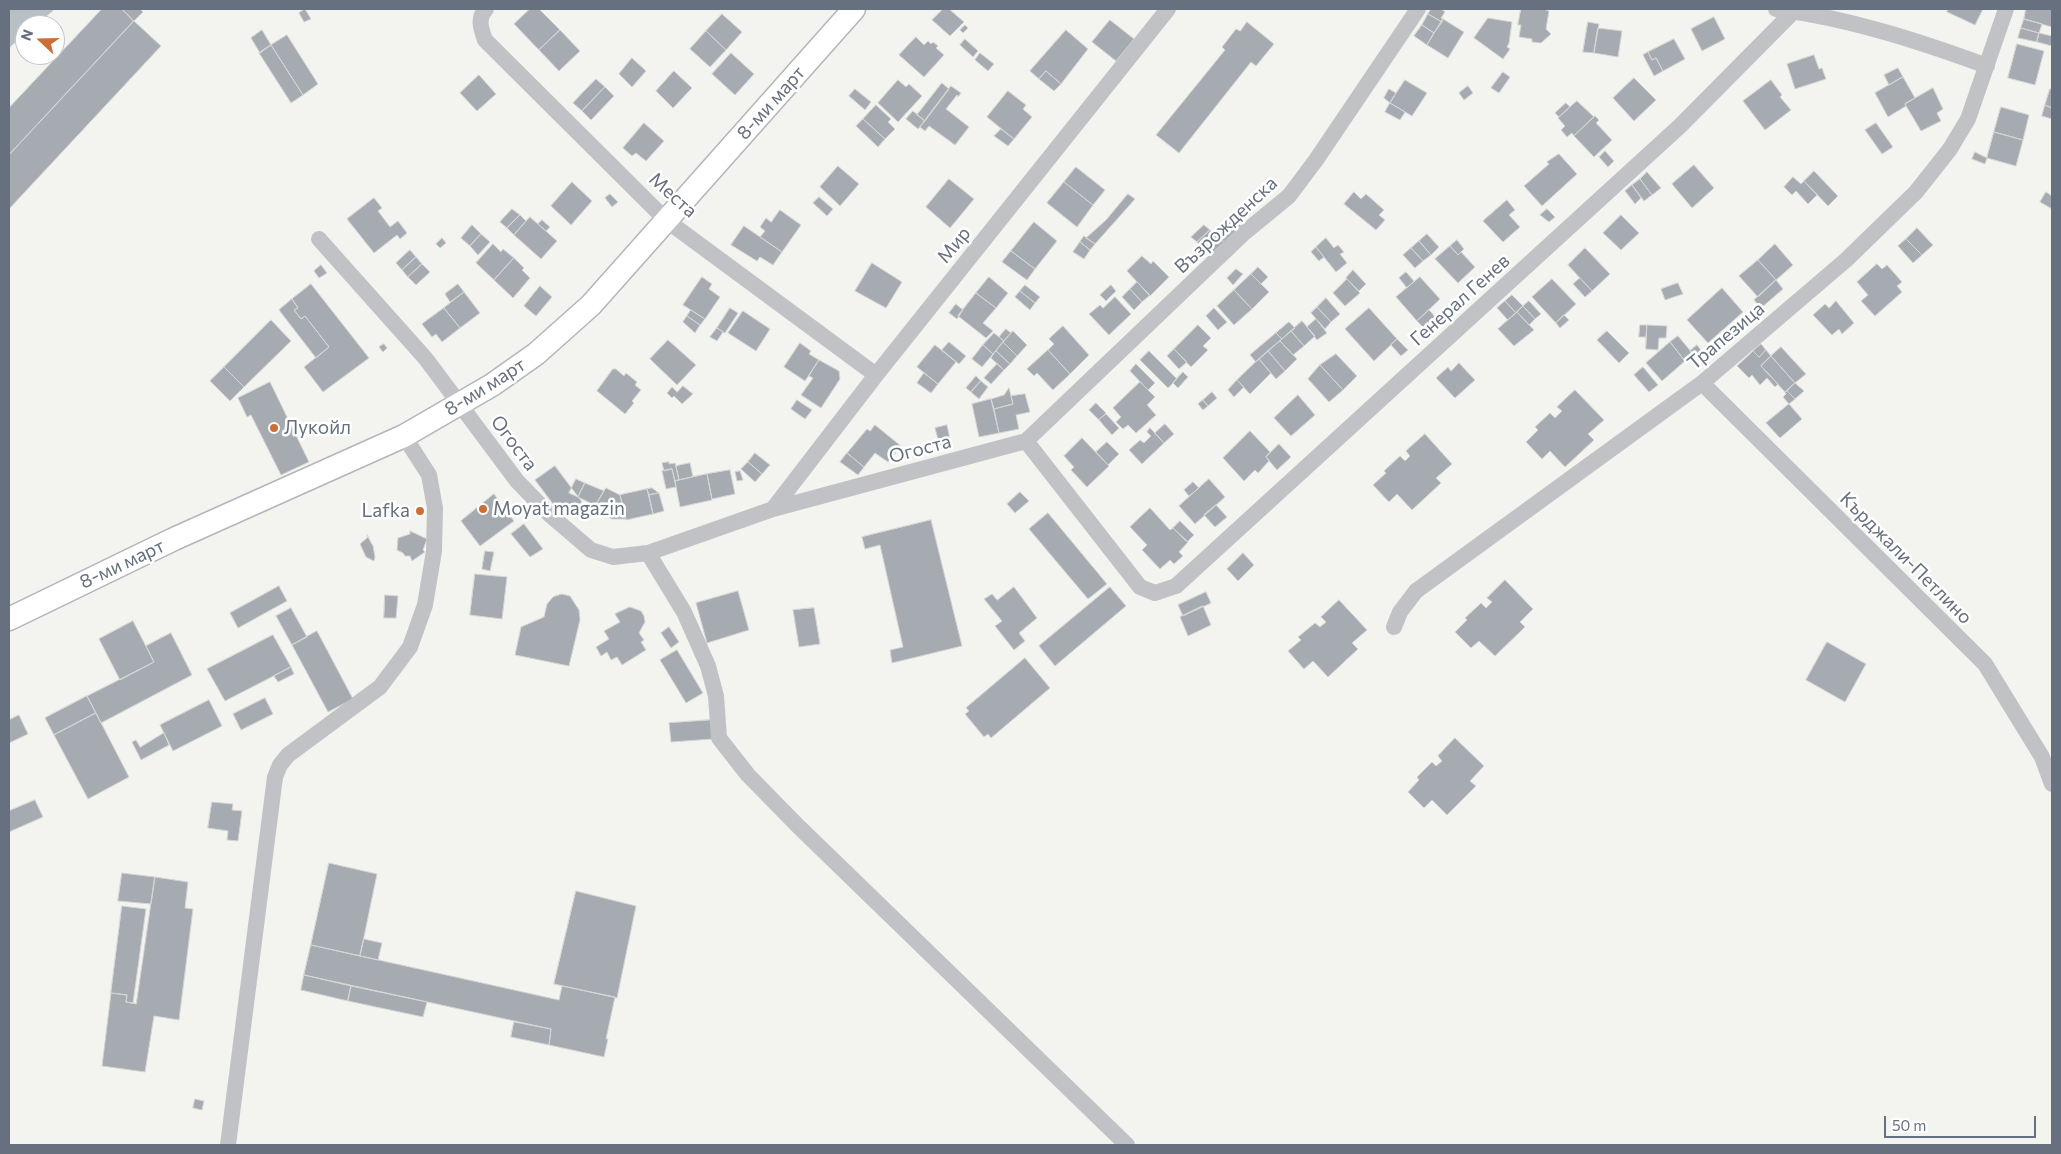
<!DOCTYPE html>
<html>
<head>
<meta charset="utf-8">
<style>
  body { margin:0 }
  #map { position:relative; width:2061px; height:1154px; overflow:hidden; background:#f3f4f0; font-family:Commissioner,sans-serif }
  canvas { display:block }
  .frame { position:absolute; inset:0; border:10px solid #66707e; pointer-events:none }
  .north { position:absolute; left:15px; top:15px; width:50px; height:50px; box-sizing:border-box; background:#fff; border:1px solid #c2c6cb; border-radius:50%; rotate:291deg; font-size:14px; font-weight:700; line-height:20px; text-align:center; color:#66707e }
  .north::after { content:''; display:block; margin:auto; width:18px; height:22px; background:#cd6d37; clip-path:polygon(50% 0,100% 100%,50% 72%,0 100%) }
  .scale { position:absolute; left:1884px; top:1116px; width:152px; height:22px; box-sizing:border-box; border:2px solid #66707e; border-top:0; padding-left:6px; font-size:15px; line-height:18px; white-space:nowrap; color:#66707e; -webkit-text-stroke:4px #fff; paint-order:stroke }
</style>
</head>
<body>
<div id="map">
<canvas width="2061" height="1154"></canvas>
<div class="frame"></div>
<div class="north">N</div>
<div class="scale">50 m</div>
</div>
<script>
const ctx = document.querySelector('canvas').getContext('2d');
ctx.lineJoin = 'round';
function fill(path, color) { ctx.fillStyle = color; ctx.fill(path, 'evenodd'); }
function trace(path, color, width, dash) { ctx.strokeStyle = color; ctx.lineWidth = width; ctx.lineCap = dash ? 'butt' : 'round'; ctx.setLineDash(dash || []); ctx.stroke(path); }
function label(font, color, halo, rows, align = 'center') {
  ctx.font = font + ' Commissioner,sans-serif'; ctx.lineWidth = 5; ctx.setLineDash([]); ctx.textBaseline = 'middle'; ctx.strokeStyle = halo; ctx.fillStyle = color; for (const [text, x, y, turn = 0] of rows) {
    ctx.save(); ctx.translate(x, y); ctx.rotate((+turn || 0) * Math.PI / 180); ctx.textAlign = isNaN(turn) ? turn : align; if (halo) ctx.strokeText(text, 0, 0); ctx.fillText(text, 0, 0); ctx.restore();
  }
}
const water = new Path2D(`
  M9 9H55L36 25H25V34L9 48Z`);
const building = new Path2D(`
  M102 9H122L134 21 9 155V108Z
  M122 9H140L143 12 134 21Z
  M305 9 311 19 304 22 299 13Z
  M530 9H539L560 30 539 50 514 24Z
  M943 9H949L964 22 950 36 932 20Z
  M1431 9H1441L1445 12 1441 18 1443 19 1442 22 1428 14Z
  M1521 9H1543L1549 11 1546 29 1551 34 1541 43 1532 42V39L1519 37 1521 25H1518Z
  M1948 9H1983L1975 25 1947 12Z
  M2026 9H2052V27L2024 19Z
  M722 14 742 32 726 50 706 31Z
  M1428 14 1442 22 1434 33 1422 25Z
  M1714 17 1725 39 1702 51 1691 29Z
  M1488 18 1512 22 1509 43 1507 47 1510 49 1503 59 1474 38Z
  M1443 19 1464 32 1448 58 1427 45Z
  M2024 19 2042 24 2039 33 2021 28Z
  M1110 20 1134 39 1116 61 1092 42Z
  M134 21 161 46 9 209V155Z
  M1247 22 1274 44 1256 66 1251 62 1179 153 1156 135 1225 50 1222 47 1236 29 1240 31Z
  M1588 22 1599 24 1594 53 1583 52Z
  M965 25 968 28 963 33 960 30Z
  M1422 25 1434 33 1427 45 1414 36Z
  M1598 28 1622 31 1618 57 1594 53Z
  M2021 28 2039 33 2037 42 2018 38Z
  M262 30 271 45 260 53 251 38Z
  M560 30 580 51 559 71 539 50Z
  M1066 30 1088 49 1061 84 1046 71 1039 79 1030 71Z
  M706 31 726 50 710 67 690 49Z
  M2039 33 2052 36V46L2037 42Z
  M287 35 318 84 303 95 271 45Z
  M916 37 924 45 928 41 931 44 933 42 938 46 936 48 944 55 924 77 899 55Z
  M965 39 978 51 973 57 960 45Z
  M1674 39 1685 59 1663 71 1656 58 1652 60 1648 52Z
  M2017 44 2044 51 2035 85 2008 78Z
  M271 45 303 95 291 103 259 53Z
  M1648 52 1652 60 1656 58 1663 71 1654 76 1643 55Z
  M731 53 754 74 735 95 712 74Z
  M980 53 994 64 988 71 975 60Z
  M1814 55 1819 69 1822 68 1826 79 1795 89 1787 64Z
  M632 58 646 71 632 87 619 74Z
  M1898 68 1903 77 1889 85 1884 75Z
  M674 71 692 88 673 108 656 91Z
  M1046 71 1061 84 1054 91 1039 79Z
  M1503 72 1510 77 1499 93 1491 88Z
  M479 75 496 94 477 111 460 93Z
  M1903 77 1915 98 1905 104 1906 106 1888 117 1875 93Z
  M1634 78 1656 100 1634 121 1613 98Z
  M596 79 605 87 582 111 573 103Z
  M898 80 906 87 909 84 922 96 898 122 878 103Z
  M1405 80 1427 93 1412 116 1390 103Z
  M1771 80 1782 95 1780 97 1791 110 1765 130 1743 101Z
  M942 83 949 89 925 121 917 115Z
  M951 86 961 93 958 97 957 95 946 109 969 127 955 145 929 126 925 131 920 127Z
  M1468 86 1473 93 1464 100 1459 93Z
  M605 87 614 96 591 120 582 111Z
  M1933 88 1943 109 1937 113 1941 121 1921 131 1905 104Z
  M855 89 871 102 865 110 849 96Z
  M1389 89 1396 93 1390 103 1384 98Z
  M2050 89H2052V108L2045 105Z
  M1008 91 1026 105 1023 109 1032 117 1014 139 987 117Z
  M1577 101 1594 117 1574 136 1572 133 1567 137 1561 130 1565 126 1558 118Z
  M1390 103 1405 112 1400 120 1385 112Z
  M1566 103 1570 107 1559 117 1555 113Z
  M876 105 891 119 888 122 895 129 885 139 863 119Z
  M2045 105 2052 108V119L2042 116Z
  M2001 107 2029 115 2023 140 1994 132Z
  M913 111 925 121 918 129 906 119Z
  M1595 116 1599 120 1596 123 1612 140 1594 157 1574 136Z
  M863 119 885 139 878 147 856 126Z
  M644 123 664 141 646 161 636 153 632 156 623 148Z
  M1876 123 1893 147 1882 154 1865 130Z
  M1001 129 1014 139 1008 146 994 136Z
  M1994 132 2023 140 2016 166 1987 158Z
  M1605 151 1614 161 1608 167 1599 157Z
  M1975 152 1987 158 1985 164 1972 159Z
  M1559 154 1577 174 1542 206 1524 186 1549 164 1547 162Z
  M1694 165 1714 188 1692 208 1672 184Z
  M838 166 859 184 840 206 820 187Z
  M1076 167 1105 190 1093 205 1064 182Z
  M1814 171 1838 196 1828 206 1804 181Z
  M1647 172 1661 188 1652 195 1640 179Z
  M1793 177 1801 184 1804 181 1817 195 1808 204 1796 191 1792 195 1784 187Z
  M949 179 974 199 950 228 926 207Z
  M1640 179 1652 195 1644 201 1632 185Z
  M572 182 592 201 571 225 551 206Z
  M1064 182 1093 205 1077 227 1047 203Z
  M1632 185 1641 198 1635 204 1625 191Z
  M1354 192 1361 199 1366 194 1384 210 1379 215 1385 220 1376 230 1344 204Z
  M2046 192 2052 196V209L2040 202Z
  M610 194 618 202 612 207 605 198Z
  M1128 194 1135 199 1095 244 1086 238 1106 220Z
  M819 197 833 209 827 216 813 203Z
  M374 198 382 208 378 211 390 227 398 221 407 233 400 239 397 235 374 253 347 219Z
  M1507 200 1515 210 1509 215 1520 227 1503 242 1483 221Z
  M512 209 520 215 507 228 500 222Z
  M1547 209 1555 217 1549 222 1540 215Z
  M780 210 801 225 782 252 760 237 765 231 760 227 766 218 771 222Z
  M520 215 526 221 514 235 507 228Z
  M1621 215 1639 233 1621 250 1603 233Z
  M530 217 557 241 541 259 514 235Z
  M1227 218 1231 222 1234 219 1242 227 1225 243 1214 231Z
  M542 220 550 227 546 231 538 224Z
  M1034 222 1057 241 1035 269 1011 251Z
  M472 225 481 234 470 246 461 238Z
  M1204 225 1210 230 1197 242 1191 237Z
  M744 226 782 252 773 265 760 257 757 261 731 245Z
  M1917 228 1933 245 1922 255 1906 239Z
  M1210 230 1225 243 1213 255 1197 242Z
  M481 234 490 242 478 255 470 246Z
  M1427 234 1439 247 1431 255 1419 241Z
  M1084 236 1095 244 1090 250 1080 242Z
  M442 238 446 243 440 248 436 244Z
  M1326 238 1334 248 1338 245 1344 252 1340 254 1347 263 1336 272 1316 247Z
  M1906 239 1922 255 1913 263 1898 246Z
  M1457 240 1464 249 1458 255 1450 246Z
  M1419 241 1431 255 1423 261 1411 248Z
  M1080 242 1090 250 1084 259 1073 252Z
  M493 244 501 252 503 249 514 258 494 280 476 263Z
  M1775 244 1793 265 1776 280 1758 260Z
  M1450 246 1458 255 1461 252 1475 267 1458 283 1435 259Z
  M1316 247 1324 257 1319 261 1311 252Z
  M1411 248 1423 261 1415 268 1403 255Z
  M1585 248 1610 274 1592 291 1568 265Z
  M410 250 416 257 402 270 396 263Z
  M1011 251 1035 269 1027 280 1002 262Z
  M1142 256 1151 264 1153 261 1169 277 1150 296 1127 271Z
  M416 257 422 264 408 277 402 270Z
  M514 258 524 268 522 270 530 278 513 298 494 280Z
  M1758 260 1776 280 1758 297 1739 276Z
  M872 263 902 282 886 308 855 291Z
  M422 264 430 272 416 285 408 277Z
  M1877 264 1882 269 1887 265 1902 282 1897 286 1902 292 1875 316 1861 301 1868 295 1857 282Z
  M321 265 327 273 319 278 314 271Z
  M1258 267 1268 277 1261 284 1251 274Z
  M1236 269 1243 274 1233 285 1227 278Z
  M1353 270 1366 284 1359 291 1346 278Z
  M1406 272 1414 281 1407 288 1399 278Z
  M1251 274 1269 292 1252 309 1234 290Z
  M702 277 712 284 709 289 720 297 705 319 683 305Z
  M989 277 1008 293 996 308 976 293Z
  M1420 277 1440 299 1417 321 1396 297Z
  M1580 278 1592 291 1585 297 1573 284Z
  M1347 279 1360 293 1345 306 1333 293Z
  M1552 279 1576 304 1556 323 1532 297Z
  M1776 280 1783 289 1761 308 1754 300Z
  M1137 282 1150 295 1142 302 1130 289Z
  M1678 283 1683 294 1665 300 1661 289Z
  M311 284 369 358 323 392 304 367 329 347 305 316 301 319 294 310 298 308 292 299Z
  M458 284 464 292 450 302 445 294Z
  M1025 285 1040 297 1035 303 1020 291Z
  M1111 285 1116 291 1106 301 1100 295Z
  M540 286 552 297 536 316 524 306Z
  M1722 288 1743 312 1708 343 1687 320Z
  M1130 289 1142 302 1134 310 1122 297Z
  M1234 290 1252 309 1234 325 1217 306Z
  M1020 291 1035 303 1030 310 1015 297Z
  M464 292 480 313 460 328 444 308Z
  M976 293 996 308 983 323 993 331 986 338 958 316Z
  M1512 295 1523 306 1516 313 1505 301Z
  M1115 297 1131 314 1109 335 1089 314 1100 305 1103 308Z
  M1326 298 1340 314 1331 322 1317 307Z
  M292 299 298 308 294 310 301 319 305 316 329 347 316 358 279 310Z
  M1505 301 1516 313 1508 320 1497 308Z
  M1529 301 1541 314 1535 319 1523 306Z
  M1836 301 1854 323 1842 334 1839 329 1832 335 1813 315 1825 304 1829 308Z
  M956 304 963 310 957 319 949 313Z
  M1523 306 1535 319 1529 325 1517 312Z
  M1317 307 1331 322 1325 329 1311 313Z
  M444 308 460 328 442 342 436 334 432 337 422 324Z
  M730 308 738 313 725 333 717 328Z
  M1214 308 1227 322 1218 330 1206 316Z
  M1369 308 1397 339 1374 361 1345 329Z
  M691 310 705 319 700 325 687 316Z
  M1429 310 1440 322 1428 332 1417 321Z
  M743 311 770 329 756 351 728 333Z
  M1517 312 1534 330 1514 346 1498 329Z
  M1564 315 1569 320 1560 328 1556 323Z
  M687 316 700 325 695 333 683 322Z
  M1316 319 1327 333 1317 340 1307 327Z
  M271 320 291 341 244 387 224 367Z
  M1302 321 1315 336 1304 346 1291 331Z
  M1289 322 1295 328 1282 339 1276 333Z
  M1198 325 1211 338 1203 346 1208 350 1191 367 1174 349Z
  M1640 325H1647L1646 337H1639Z
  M1647 325 1667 326 1666 338H1659L1658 350 1646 349Z
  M1063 326 1089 355 1070 374 1048 350 1054 344 1049 339Z
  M717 328 723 332 717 341 710 337Z
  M1006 329 1011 333 1004 341 999 337Z
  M1013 331 1027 345 1017 356 1003 342Z
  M1291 331 1304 346 1293 355 1280 341Z
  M1607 331 1629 353 1619 363 1597 340Z
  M994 333 1004 341 993 354 983 345Z
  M1276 333 1282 339 1256 362 1250 355Z
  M1678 336 1694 355 1685 361 1670 342Z
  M1397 339 1408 350 1401 356 1391 345Z
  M668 340 696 365 677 385 650 359Z
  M1280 341 1297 359 1285 371 1268 351Z
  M949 342 966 356 959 364 942 350Z
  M1003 342 1017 356 1010 364 996 351Z
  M1670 342 1685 361 1662 381 1646 363Z
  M800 343 811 351 809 354 819 360 805 381 784 367Z
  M384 344 387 348 383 352 379 347Z
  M1761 344 1766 350 1759 357 1753 351Z
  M935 345 956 362 938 384 917 367Z
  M983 345 993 354 982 367 972 359Z
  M1697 345 1705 355 1699 361 1690 351Z
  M1781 347 1806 374 1795 383 1771 356Z
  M1174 349 1187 362 1179 369 1167 356Z
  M1048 350 1070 374 1053 390 1037 373 1034 376 1027 369Z
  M1766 350 1771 356 1761 366 1778 384 1775 387 1767 378 1760 385 1752 375 1749 378 1737 366 1753 351 1759 357Z
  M996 351 1010 364 1004 370 991 358Z
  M1149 351 1177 379 1168 388 1140 360Z
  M1268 351 1285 371 1276 379 1259 359Z
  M1336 354 1357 376 1343 390 1320 365Z
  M1771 356 1795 383 1785 392 1761 366Z
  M1259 359 1271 373 1250 394 1237 380Z
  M819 360 839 371 840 379 821 408 801 395 813 378 809 376Z
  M1459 363 1475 380 1455 398 1436 378 1448 367 1451 371Z
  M997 364 1004 370 991 384 984 378Z
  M1136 364 1155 383 1148 390 1130 371Z
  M1320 365 1343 390 1329 402 1308 379Z
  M224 367 244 387 230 401 210 381Z
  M1643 367 1658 385 1649 392 1634 375Z
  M613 369H616L624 376 626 373 637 382 635 385 641 390 632 401 634 403 625 414 597 391Z
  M1183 372 1188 377 1178 388 1173 383Z
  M924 373 938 384 931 393 917 383Z
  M976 376 981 381 971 392 966 388Z
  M1237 380 1244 387 1234 397 1228 390Z
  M981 381 988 387 979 399 971 392Z
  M270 382 309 462 281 475 251 415 247 417 238 398Z
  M1140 382 1155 397 1147 405 1156 415 1136 433 1128 425 1123 429 1116 422 1121 417 1113 408Z
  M1795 383 1804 391 1795 399 1787 391Z
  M683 386 693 394 682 404 674 396 672 398 667 393 672 387 677 392Z
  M1009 388 1013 404 994 409 991 399 1004 395Z
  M1575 390 1604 420 1588 434 1594 440 1565 467 1550 451 1542 459 1526 442 1538 430 1535 427 1550 413 1555 418 1562 411 1557 407Z
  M1787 391 1795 399 1789 404 1783 397 1786 394 1785 392Z
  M1212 392 1217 398 1208 406 1203 400Z
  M1025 394 1030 412 1016 415 1019 429 999 433 994 409 1013 404 1011 396Z
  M1298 395 1315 415 1291 436 1274 418Z
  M991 399 999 433 979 437 972 404Z
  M797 400 812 410 805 419 791 409Z
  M1203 400 1208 406 1203 410 1198 404Z
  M1096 403 1106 413 1099 420 1089 410Z
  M1789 404 1802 419 1780 438 1766 423Z
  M1106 414 1119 428 1112 435 1099 420Z
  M1165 424 1174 434 1164 443 1155 433Z
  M875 425 901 446 888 462 875 453 864 467 847 453 867 429 870 431Z
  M947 425 951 444 940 447 935 428Z
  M1150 428 1164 443 1142 464 1129 450 1140 440 1144 443 1151 436 1147 432Z
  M1250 431 1270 452 1266 457 1269 461 1258 473 1255 470 1244 481 1223 458Z
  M1425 434 1452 464 1436 478 1441 483 1412 510 1397 494 1389 502 1373 485 1386 473 1384 471 1400 456 1405 461 1410 456 1406 451Z
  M1082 438 1109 466 1087 487 1071 470 1074 467 1064 456Z
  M1107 442 1119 454 1108 465 1096 452Z
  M1279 444 1291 457 1277 470 1266 457Z
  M755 453 770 465 762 474 748 462Z
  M847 453 864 467 858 475 840 462Z
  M669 462V464L675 463 679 480 675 481 672 469 664 471 662 463Z
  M748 462 762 474 755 482 741 469Z
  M690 463 693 477 679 480 676 466Z
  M555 466 582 502 562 516 535 480Z
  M672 469 676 487 666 489 662 471Z
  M730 470 735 494 712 499 707 474Z
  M740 471 743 480 737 481 735 472Z
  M707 474 712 500 680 507 675 481Z
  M576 479 585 483 578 497 569 493Z
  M1209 479 1225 497 1195 524 1179 506Z
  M1193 482 1199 488 1189 496 1184 490Z
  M585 483 604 491 592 511 589 509 588 502 578 497Z
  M606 488 620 495 626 519H612L601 514 595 516 592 511Z
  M652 488 659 493 649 495 647 489Z
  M647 489 653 514 626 520 620 495Z
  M1020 492 1029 501 1015 513 1007 504Z
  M659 493 664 511 653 514 649 495Z
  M494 494 514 521 480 546 461 521Z
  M1216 505 1227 517 1215 527 1204 515Z
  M1150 508 1170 530 1173 528 1188 542 1179 552 1183 556 1174 564 1170 560 1160 569 1142 550 1147 545 1130 527Z
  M1048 513 1107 584 1088 599 1029 529Z
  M931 520 962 646 892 663 890 650 903 647 880 545 865 549 862 537Z
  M1180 521 1194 535 1187 542 1173 528Z
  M524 524 543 549 530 557 511 534Z
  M410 531 427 539 423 550 425 552 412 561 410 556H405L403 553 397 550 398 538 410 534Z
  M367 535 373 546 375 557 374 561 366 557 360 544 368 537Z
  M485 551 494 552 490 571 482 569Z
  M1243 553 1254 565 1238 581 1227 569Z
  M475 574 507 577 502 619 470 615Z
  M1505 580 1533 609 1520 622 1525 627 1495 656 1479 641 1471 648 1455 632 1467 620 1465 618 1481 603 1486 608 1492 602 1487 598Z
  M279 586 287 601 238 628 230 613Z
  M1014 587 1037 618 1019 633 1025 641 1014 650 995 626 1002 621 984 599 992 594 997 600Z
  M1110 587 1126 606 1055 666 1039 646Z
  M738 591 749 630 707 643 696 603Z
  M1206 592 1211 603 1183 616 1178 605Z
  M562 594 570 596 579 610 580 620 569 666 515 655 521 627 544 617 547 604 553 597Z
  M385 595 398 596 396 618H384Z
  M1339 600 1367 630 1352 643 1358 649 1328 677 1313 661 1304 669 1288 651 1301 640 1298 637 1315 623 1320 627 1326 622 1321 617Z
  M1203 606 1211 625 1188 636 1180 617Z
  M630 607 641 611 644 616 645 622 639 633 644 640 641 642 646 650 622 665 617 657 611 660 607 652 601 656 596 647 609 639 604 631 620 622 615 614Z
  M291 608 307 637 292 645 276 616Z
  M814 608 820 644 799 647 793 610Z
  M133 621 154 662 120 680 99 639Z
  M669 627 679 642 671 648 661 633Z
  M317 631 353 699 328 712 292 645Z
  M171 633 192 675 101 723 87 696 154 662 146 646Z
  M273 635 291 667 225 701 207 669Z
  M1827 642 1866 664 1845 702 1806 680Z
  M677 650 703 693 686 703 660 660Z
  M1025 658 1050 688 991 738 988 734 984 737 965 714 969 711 966 708Z
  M291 667 294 674 278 682 274 676Z
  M87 696 96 713 54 735 45 718Z
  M265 698 273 714 241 730 233 714Z
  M209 700 222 726 173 751 160 725Z
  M96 713 129 777 88 799 54 735Z
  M19 715 28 734 9 743V720Z
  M711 720 713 739 671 742 669 723Z
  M164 733 169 745 141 760 132 742 136 740 140 747Z
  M1455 738 1484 766 1470 781 1476 786 1447 815 1432 800 1424 808 1408 792 1419 780 1417 777 1432 762 1436 766 1442 761 1438 756Z
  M35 800 43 817 9 832V811Z
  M212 802 233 804 232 810 242 811 238 841 227 840 228 831 208 828Z
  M329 863 377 874 360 956 311 945Z
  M122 873 155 877 151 904 118 901Z
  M155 877 188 882 185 908 193 909 179 1020 154 1016 145 1072 102 1066 111 993 127 995 126 1002 136 1004Z
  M576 891 636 906 617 998 554 984Z
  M122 906 146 909 133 1003 126 1002 127 995 111 993Z
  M364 939 382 943 378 960 360 956Z
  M311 945 559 1000 562 986 615 997 606 1039H608L604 1057 549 1045 551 1029 304 975Z
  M304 975 351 986 348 1001 301 990Z
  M351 986 427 1002 423 1017 348 1001Z
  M514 1022 551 1029 549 1045 511 1037Z
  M195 1099 204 1101 202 1110 193 1108Z`);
const minor = new Path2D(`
  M486 9C477 18 481 29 485 40L666 220 876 375
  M1776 9C1848 18 1919 41 1987 66
  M319 239 426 359 517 481 550 515 591 550 613 557 648 553 773 509 1026 441 1244 233 1289 196 1316 160 1418 9
  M1702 383 1985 664 2042 757 2052 784
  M1026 441 1140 587 1155 593 1176 586 1680 126 1794 11
  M773 509 876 375 1168 9
  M648 553 684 612 708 666 716 696 719 738 748 775 798 826 1127 1145
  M1394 627 1400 612 1416 591 1702 383 1846 260 1916 192 1950 149 1968 119 2006 9
  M228 1145 275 777 280 765 288 755 380 687 410 647 425 605 434 551 435 508 429 475 404 436`);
const secondary = new Path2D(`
  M9 619 174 539 404 436 492 385 536 354 591 305 854 9`);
const markers = [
  [274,428,5,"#cd6d37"],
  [483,509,5,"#cd6d37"],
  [420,511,5,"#cd6d37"]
];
const streetNames = [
  ["8-ми март",771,103,-48],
  ["Места",673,195,42],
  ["Възрожденска",1226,225,-43],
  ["Мир",954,245,-51],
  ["Генерал Генев",1460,300,-42],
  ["Трапезица",1726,336,-40],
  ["8-ми март",485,387,-32],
  ["Огоста",514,443,53],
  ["Огоста",920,449,-15],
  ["Кърджали-Петлино",1906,558,45],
  ["8-ми март",122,564,-25]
];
const poiNames = [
  ["Лукойл",284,428],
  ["Moyat magazin",493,509],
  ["Lafka",410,511,"right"]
];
fill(water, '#b8c0c5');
fill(building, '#a6abb2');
trace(building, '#d5d5d3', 1);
trace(secondary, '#b2b5ba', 25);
trace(minor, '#c0c2c5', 16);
trace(secondary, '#fff', 22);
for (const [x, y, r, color] of markers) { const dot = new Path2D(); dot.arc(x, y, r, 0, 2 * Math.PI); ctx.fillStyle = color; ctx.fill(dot); trace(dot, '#fff', 2); }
label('19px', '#66707e', '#fff', streetNames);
label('19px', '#66707e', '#fff', poiNames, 'left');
</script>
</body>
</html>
